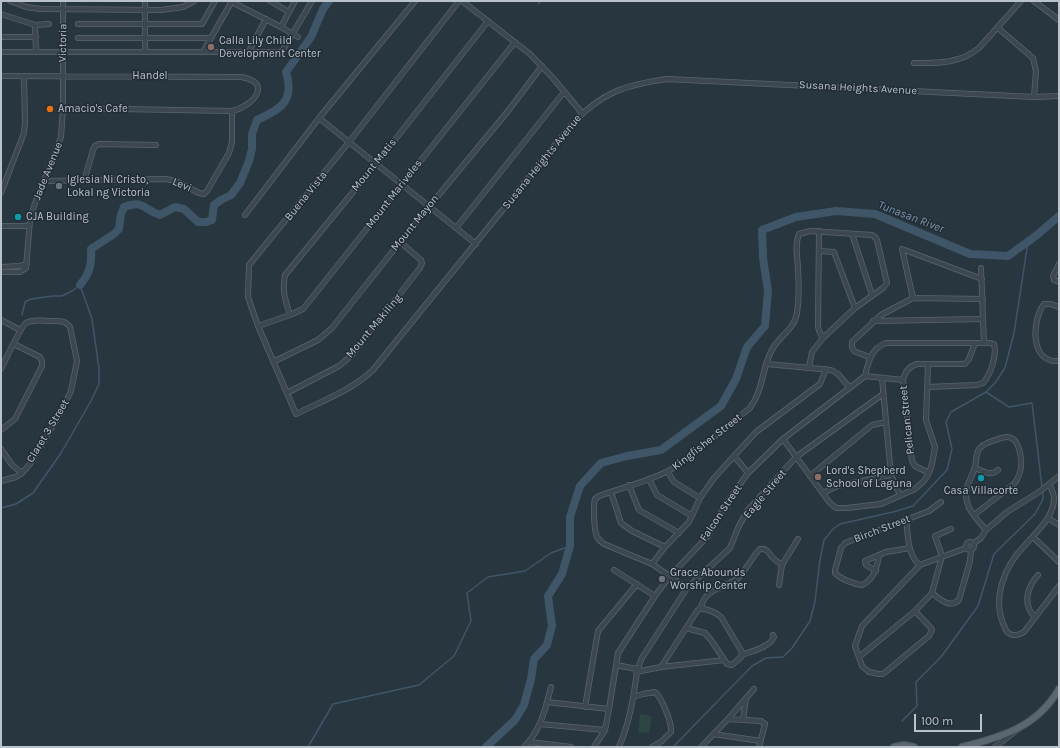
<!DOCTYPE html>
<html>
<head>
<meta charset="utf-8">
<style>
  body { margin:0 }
  #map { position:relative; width:1060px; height:748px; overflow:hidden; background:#283640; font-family:Karla,sans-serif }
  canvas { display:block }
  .frame { position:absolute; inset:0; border:2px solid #b9c2ca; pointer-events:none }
  .scale { position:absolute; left:914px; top:714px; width:68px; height:18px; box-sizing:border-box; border:2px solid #b9c2ca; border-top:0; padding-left:5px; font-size:12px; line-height:14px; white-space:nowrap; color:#b9c2ca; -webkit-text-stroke:3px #212c36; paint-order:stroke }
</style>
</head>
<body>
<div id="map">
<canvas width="1060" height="748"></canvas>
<div class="frame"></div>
<div class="scale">100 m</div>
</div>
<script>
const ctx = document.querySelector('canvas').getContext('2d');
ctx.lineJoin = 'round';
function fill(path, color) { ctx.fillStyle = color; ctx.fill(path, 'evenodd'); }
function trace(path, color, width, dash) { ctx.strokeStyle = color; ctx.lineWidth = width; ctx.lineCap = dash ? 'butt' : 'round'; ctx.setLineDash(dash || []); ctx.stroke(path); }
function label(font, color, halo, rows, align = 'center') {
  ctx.font = font + ' Karla,sans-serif'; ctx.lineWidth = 3; ctx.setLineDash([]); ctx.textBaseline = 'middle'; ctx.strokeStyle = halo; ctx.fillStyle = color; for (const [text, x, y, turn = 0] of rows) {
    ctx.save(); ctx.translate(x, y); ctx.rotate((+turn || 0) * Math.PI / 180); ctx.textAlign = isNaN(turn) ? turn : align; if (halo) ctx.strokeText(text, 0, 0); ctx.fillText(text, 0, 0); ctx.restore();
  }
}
const green = new Path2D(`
  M640 714 652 716 649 733 638 732Z`);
const stream = new Path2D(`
  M539 4V1
  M986 392 1009 407 1032 403 1042 487
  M1 508 16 504 33 493 61 453 91 401 99 384V369L92 319 80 285 72 291 62 296H53L31 299 25 302 22 315
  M902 721 917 706 916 682 941 657 978 606 994 554 1035 514 1043 499V491
  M308 747 333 704 419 685 454 656 471 621 467 593 488 577 525 571 551 553 570 546
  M673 747 752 666 766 658 783 657 792 648 810 621 815 601 820 560 824 540 833 529 840 524 893 512 913 506 947 470 952 449 946 422 951 412 986 392 995 383 1005 368 1014 333 1028 242`);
const river = new Path2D(`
  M80 285C90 273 92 264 91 249L114 234 119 229 121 214 124 207C143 199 144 210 160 215L175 207 184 209 198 222H206L212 220 214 205 221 200 231 195 240 183 249 161 252 149V134L257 120C281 109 295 101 286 72L311 37 323 9 329 1
  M486 747 515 720 524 705 531 679 534 659 547 645 552 626 548 596 562 574 570 546V517L580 486 601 463 627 456 661 450 721 406 736 379 747 347 765 326 768 291 763 258 762 230 796 217 836 211 875 214 970 254 1008 256 1037 235 1059 216`);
const minor = new Path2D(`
  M10 1 26 7 41 9 161 10 183 7 194 1
  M145 1V52
  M230 1 281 27 298 37
  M270 1 289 12
  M459 1 349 142 249 265 248 297 258 326 296 414C322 401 352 390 373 370L572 124C602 92 625 85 667 79L1034 97 1059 96
  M462 1 530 54 553 78 582 113
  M1034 1 1059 20
  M1 14 35 25 49 24
  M78 24H202L215 1
  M35 25 36 52
  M281 27 295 1
  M998 28 1033 58 1036 71 1034 97
  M1 37H36
  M78 38H211
  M1 52H280L283 50 312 1
  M203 52 232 1
  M248 53 266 19
  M914 63C937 63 960 64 979 48L1021 1
  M1 76 241 77C273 82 254 106 232 111L63 108
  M319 118 476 244
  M44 181 166 179 176 181 199 193 204 194 207 191 229 153 232 142V111
  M84 181 93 150 95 146 99 144 156 145
  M1 193 24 133 25 122 24 76
  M245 215 319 118 415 1
  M1 226H29
  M456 228 564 92
  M819 231 818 327 820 333 823 338
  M852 234 872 295
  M819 251 834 252 855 308
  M1059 264 1053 276 1054 280 1059 282
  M1 267 20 266 27 264
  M981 268 984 343
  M1 272H20L26 268 30 220 34 206 61 137 63 108V1
  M913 298 902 249 982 279
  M1059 307 1051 304H1044C1032 320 1029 363 1059 361
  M290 315C285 300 282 291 285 275L376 164 488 21
  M1 320 20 330
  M873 321 983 319
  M258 326 290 315 303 309 515 42
  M869 357 854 351 852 347V342L881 315 913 298 983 299
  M273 362 318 340 332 328 400 242 508 111 542 66
  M767 364 831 370 838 374 850 388
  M1 369C5 361 21 326 26 323 33 319 43 321 51 321 58 321 66 320 70 327L77 361 71 391 57 419 30 464 22 473 16 477 1 481
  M865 376C868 363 871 348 886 343H990L994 344C997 355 991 374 983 383L977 385 927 387
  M865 376 903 380
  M882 378 891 475 900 495
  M287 393 339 366 352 355 420 268 422 263 421 260 400 242
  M1 430 15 419 42 366V361L40 357 14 344
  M783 439 830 503 836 508H847L881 504 915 489 924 481 929 473 932 464 935 447 926 420 928 364
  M1 449 12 465 22 473
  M734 456 748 473
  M975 468C983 471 991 477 998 470
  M668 472 674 482 700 498
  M929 473 915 466 912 461 903 380C905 372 909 366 917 364H965L969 359 975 343
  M810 476 872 425 886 422
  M649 479 657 495 692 516
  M1049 484C1051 488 1054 494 1054 498 1054 517 1037 531 1026 544 1004 566 990 600 1006 630 1010 637 1018 636 1024 632L1059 586
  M629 485 639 510 679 533
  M611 492 621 523 632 531 665 547
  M823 493 837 486 891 475
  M974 515 1014 484C1023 472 1023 460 1018 446 1016 441 1013 437 1007 437 1002 437 997 440 992 441 987 443 982 445 979 449 975 455 977 463 974 470 972 476 969 481 967 487 962 505 975 517 986 530
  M1048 518 1059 525
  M906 519C908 533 907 556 920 565
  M1033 537 1059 562
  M966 546a4 4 0 1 1 8 0a4 4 0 1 1-8 0Z
  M973 544 981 538 986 530 1007 512 1039 492 1059 476
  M879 556C877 567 874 580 862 585 854 584 840 579 835 573V570L841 548 845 543 929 511 941 502
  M652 564 665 547 689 522 700 498 714 478 756 432 820 384 826 369
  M614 570 655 596
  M876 571 866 565 865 561 886 552 910 548
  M779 585 782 565
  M687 588 652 564 604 544C601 542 599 540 597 537 594 530 593 507 595 499L599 496C626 486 656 480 680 464L750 408C764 389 762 365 773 348 780 336 795 328 797 313 799 300 799 284 798 270 798 258 794 246 799 234L810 231 872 235 876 238 877 240 887 283 883 288 855 308 823 338 812 352 809 367
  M932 593C940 599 949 609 959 600L970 561 971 550
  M915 611 931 628 932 630 929 636 883 674H879L869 672 862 666 855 646 862 626 920 565 966 548
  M1035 617C1022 605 1027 587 1038 575
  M686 628 705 633 711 640 727 664 732 665 741 657 742 652 721 617C716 612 707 609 701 609
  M742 655C752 651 770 647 774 637L773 635
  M859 657 915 611 932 593 942 556 935 536 951 529
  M616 665 637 669
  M661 667 697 611C703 608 701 603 705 598 712 588 727 586 737 579 746 571 751 558 760 549 767 548 769 553 773 558 776 561 779 563 782 565L798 539
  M636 672 661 667 724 660
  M633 697 643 694 655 692C662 698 672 723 671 732L662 741 652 747
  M547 702 609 709
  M585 707 598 631 637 584
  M728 719 761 721 765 724 759 747
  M743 720 746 698
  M540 724 605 730
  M713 734 761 741
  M529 742 571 747
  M524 747C541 730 545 710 551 687
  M594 747 605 730 609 709 618 653 655 596 670 576 708 536 725 505 748 473 783 439 865 376
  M619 747C626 731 630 715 633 698 636 683 635 673 642 658L687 588 730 548 738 528 747 511 796 457 883 394
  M701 747 728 719 754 689
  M995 747 1017 730`);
const major = new Path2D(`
  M894 747 904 745 914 747
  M962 747C1002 737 1037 727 1059 689`);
const markers = [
  [211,47,4,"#8d6e63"],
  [50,109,4,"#e8710a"],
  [59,186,4,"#6b7280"],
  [18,217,4,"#0f9aa8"],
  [818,477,4,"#8d6e63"],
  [981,478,4,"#0f9aa8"],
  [662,579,4,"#6b7280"]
];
const poiNames = [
  ["Calla Lily Child",219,41],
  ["Development Center",219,54],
  ["Amacio's Cafe",58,109],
  ["Iglesia Ni Cristo,",67,180],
  ["Lokal ng Victoria",67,193],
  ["CJA Building",26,217],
  ["Lord's Shepherd",826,471],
  ["School of Laguna",826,484],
  ["Casa Villacorte",981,491,"center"],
  ["Grace Abounds",670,573],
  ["Worship Center",670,586]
];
const streetNames = [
  ["Victoria",63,43,-89],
  ["Handel",150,76],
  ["Susana Heights Avenue",858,88,3],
  ["Susana Heights Avenue",542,162,-51],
  ["Mount Matis",374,165,-51],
  ["Jade Avenue",48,171,-68],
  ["Levi",182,185,23],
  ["Mount Mariveles",394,194,-52],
  ["Buena Vista",306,196,-51],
  ["Mount Mayon",415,223,-51],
  ["Mount Makiling",374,326,-50],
  ["Pelican Street",907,420,-96],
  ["Claret 3 Street",48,431,-59],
  ["Kingfisher Street",707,442,-38],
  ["Eagle Street",765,494,-50],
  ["Falcon Street",721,513,-56],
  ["Birch Street",882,529,-21]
];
const waterNames = [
  ["Tunasan River",911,217,21]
];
fill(green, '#2d4543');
trace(stream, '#3f5668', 1.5);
trace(river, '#3f5668', 8);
trace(minor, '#5a656d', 6);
trace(major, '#49535c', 8);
trace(minor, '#3c4750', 4.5);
trace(major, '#5a6670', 6);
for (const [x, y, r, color] of markers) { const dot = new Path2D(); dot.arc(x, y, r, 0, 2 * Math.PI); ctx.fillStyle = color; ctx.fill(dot); trace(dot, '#212c36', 1.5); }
label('11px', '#b9c2ca', '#212c36', poiNames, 'left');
label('11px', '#b9c2ca', '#212c36', streetNames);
label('italic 12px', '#7b96ab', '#212c36', waterNames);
</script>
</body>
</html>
